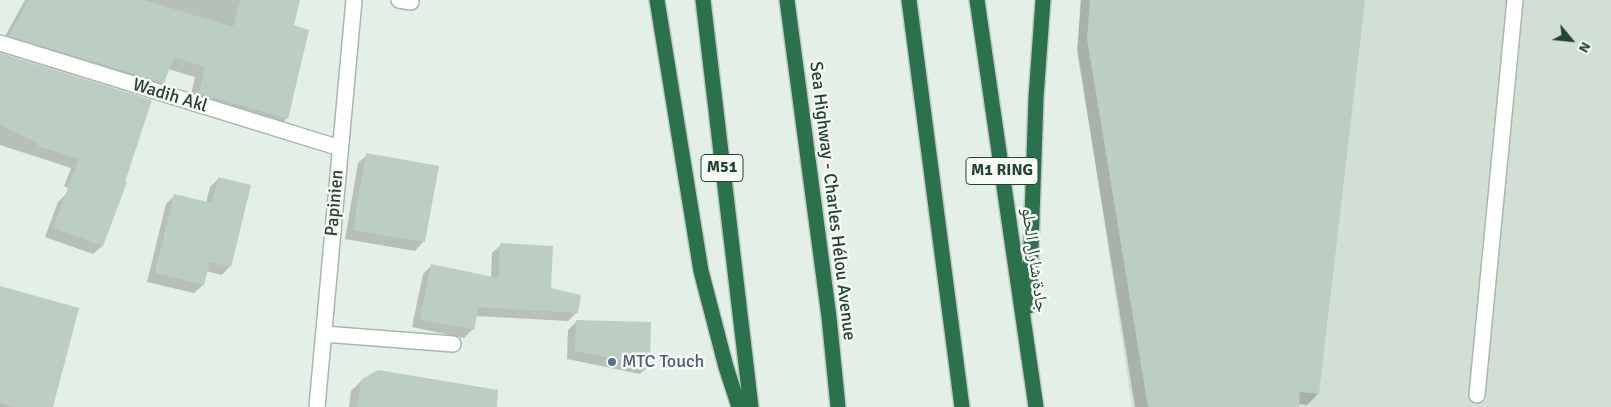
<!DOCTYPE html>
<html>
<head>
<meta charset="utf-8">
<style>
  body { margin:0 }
  #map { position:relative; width:1611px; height:407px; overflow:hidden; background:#e4efe7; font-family:Signika,sans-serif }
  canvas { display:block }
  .north { position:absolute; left:1546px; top:15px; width:50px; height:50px; -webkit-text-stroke:4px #f6fbf6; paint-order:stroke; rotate:118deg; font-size:14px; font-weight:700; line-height:20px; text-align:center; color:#22432f }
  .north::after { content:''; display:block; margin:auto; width:18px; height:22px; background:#22432f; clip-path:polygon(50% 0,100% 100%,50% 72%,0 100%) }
</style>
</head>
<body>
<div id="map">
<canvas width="1611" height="407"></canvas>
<div class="north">N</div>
</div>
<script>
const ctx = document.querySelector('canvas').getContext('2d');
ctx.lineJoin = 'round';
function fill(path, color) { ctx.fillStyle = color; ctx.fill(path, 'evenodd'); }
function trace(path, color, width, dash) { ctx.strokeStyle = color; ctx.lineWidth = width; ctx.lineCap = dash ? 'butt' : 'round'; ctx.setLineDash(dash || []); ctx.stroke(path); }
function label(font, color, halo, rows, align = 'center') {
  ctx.font = font + ' Signika,"Noto Naskh Arabic",sans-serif'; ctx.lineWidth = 5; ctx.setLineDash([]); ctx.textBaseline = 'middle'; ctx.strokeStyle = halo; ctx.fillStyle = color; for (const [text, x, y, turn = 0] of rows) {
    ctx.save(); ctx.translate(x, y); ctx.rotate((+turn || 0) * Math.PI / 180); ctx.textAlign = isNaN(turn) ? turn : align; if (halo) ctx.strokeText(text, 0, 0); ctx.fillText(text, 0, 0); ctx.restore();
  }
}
const built = new Path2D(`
  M1080 0H1611V407H1132L1078 49Z`);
const shadow = new Path2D(`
  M25 0H299L292 26 308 31 286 119 276 129 189 104 195 77 168 69 163 82 153 93 0 45Z
  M1081 0H1363L1318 394 1307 405 1298 404V407H1135L1077 51Z
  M0 54 118 203 102 246 93 254 45 237 58 202 67 193 85 196 64 186 71 168 0 145Z
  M367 155 437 167 423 242 415 251 345 239 358 163Z
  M219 178 230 266 222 275 206 271 203 285 194 293 147 282 166 204 175 195 206 203 210 187Z
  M501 245 549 289 577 312 568 321 475 316 473 329 464 338 412 327 423 274 432 265 491 277 492 253Z
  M0 287 52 407H0Z
  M577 321 650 323 649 366 640 374 567 359 568 330Z
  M362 380 462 407H349L351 391Z`);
const building = new Path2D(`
  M28 0H144L233 27 240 0H300L294 25 309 30 288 119 199 93 205 67 174 57 164 83 9 36Z
  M1090 0H1365L1319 394 1300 392 1299 407H1148L1087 39Z
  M0 53 152 100 125 182H127L103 246 53 228 79 159 38 146 39 144 0 125Z
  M366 153 439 166 425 242 353 230Z
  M218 177 251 185 231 267 210 262 204 285 155 273 174 194 212 203Z
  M500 243 553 246 551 288 581 295 578 313 479 307 474 330 420 319 431 264 498 278Z
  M0 286 79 308 53 407H14L0 403Z
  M576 320 651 322 650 366 575 351Z
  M378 370 498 390 497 407H357L362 379Z`);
const service = new Path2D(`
  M399 0 411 2
  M1477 395 1515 0`);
const minor = new Path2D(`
  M0 43 340 148
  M324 334 453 344
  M317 407 354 0`);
const motorway = new Path2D(`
  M657 0 701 271 726 367 739 407
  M703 0 751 407
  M787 0 829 317 838 407
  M909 0 962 407
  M977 0 1036 407
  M1029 306 1036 98 1043 0`);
const markers = [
  [612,362,5,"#5c6f8a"]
];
const shields = [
  [722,168,42],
  [1002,171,72]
];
const shieldNames = [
  ["M51",722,168],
  ["M1 RING",1002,171]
];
const streetNames = [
  ["Wadih Akl",170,96,17],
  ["Sea Highway - Charles Hélou Avenue",832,201,83],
  ["Papinien",335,203,-85],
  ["جادة شارل الحلو",1034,260,82]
];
const serviceNames = [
  ["MTC Touch",622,362]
];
fill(built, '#d2dfd5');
fill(shadow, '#0003');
fill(building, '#bccdc1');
trace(service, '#a6b8ac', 18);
trace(minor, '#a6b8ac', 18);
trace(motorway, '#c1cac5', 18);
trace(service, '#fff', 15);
trace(minor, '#fff', 15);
trace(motorway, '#2b714c', 15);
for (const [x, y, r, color] of markers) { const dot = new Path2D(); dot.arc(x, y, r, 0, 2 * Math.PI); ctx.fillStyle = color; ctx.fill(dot); trace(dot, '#f6fbf6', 2); }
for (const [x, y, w] of shields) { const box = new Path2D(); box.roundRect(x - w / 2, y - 13.5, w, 27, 4); ctx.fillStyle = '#f6fbf6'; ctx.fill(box); trace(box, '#22432f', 1); }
label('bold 16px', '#22432f', null, shieldNames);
label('18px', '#22432f', '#f6fbf6', streetNames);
label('18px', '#4e5e75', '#f6fbf6', serviceNames, 'left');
</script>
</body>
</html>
